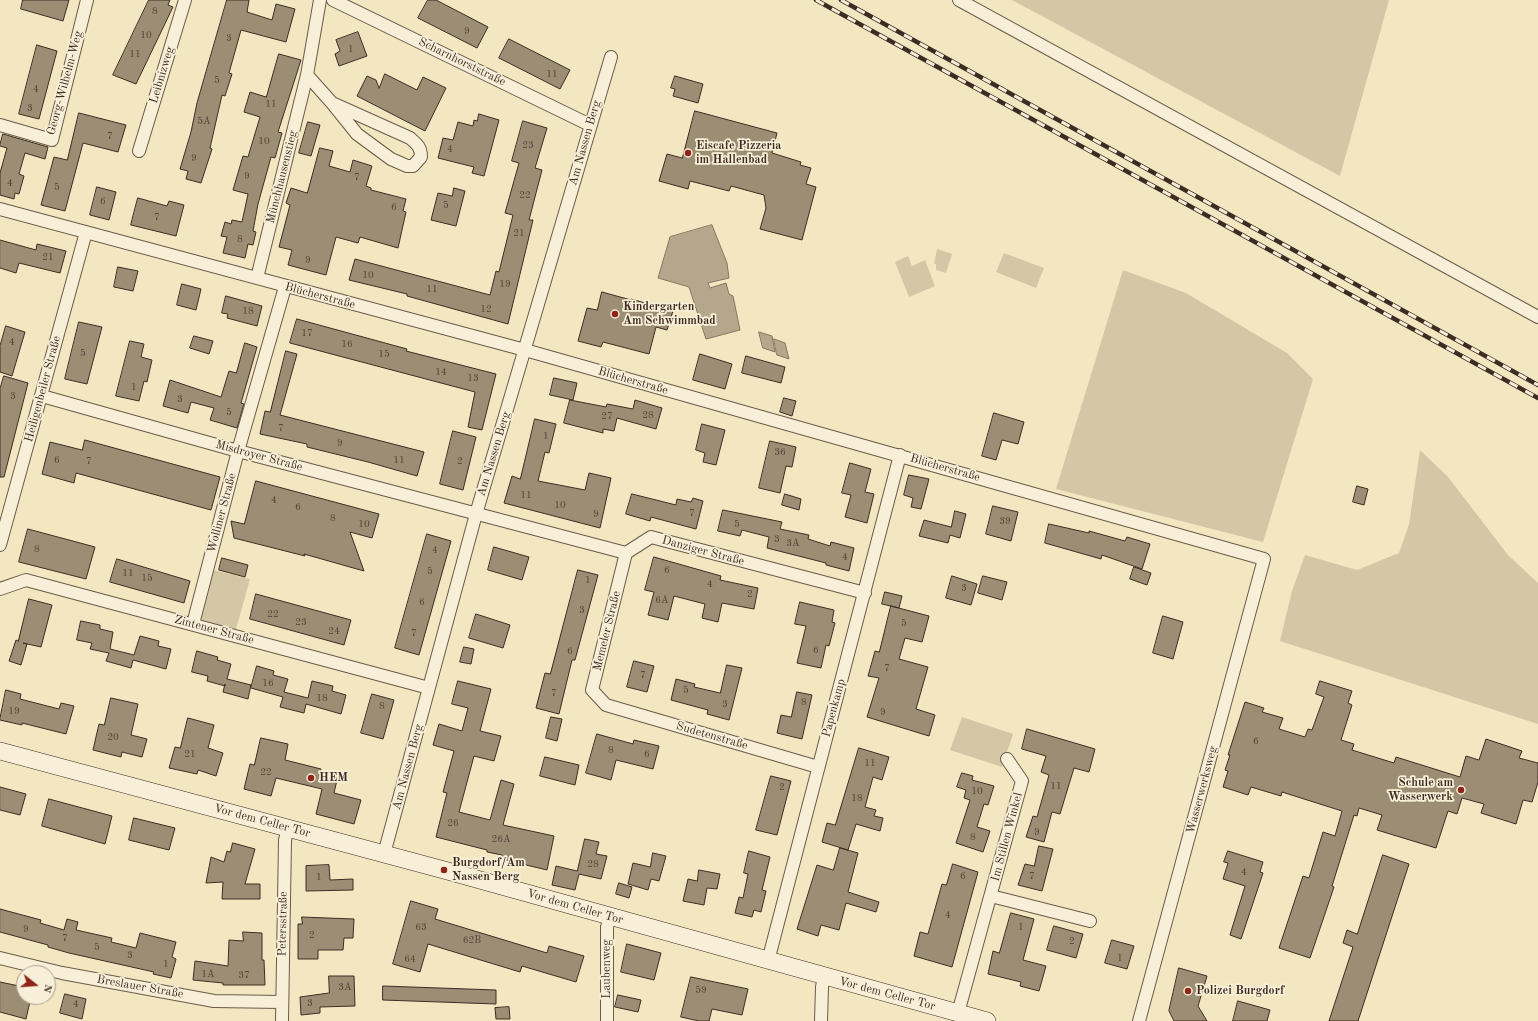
<!DOCTYPE html>
<html>
<head>
<meta charset="utf-8">
<style>
  body { margin:0 }
  #map { position:relative; width:1538px; height:1021px; overflow:hidden; background:#f3e7c1; font-family:"Old Standard TT",serif }
  canvas { display:block }
  .north { position:absolute; left:16px; top:965px; width:40px; height:40px; box-sizing:border-box; background:#f7efd7; border:1px solid #ada18f; border-radius:50%; rotate:107deg; font-size:11px; font-weight:700; line-height:16px; text-align:center; color:#3e2c23 }
  .north::after { content:''; display:block; margin:auto; width:14px; height:18px; background:#8f2418; clip-path:polygon(50% 0,100% 100%,50% 72%,0 100%) }
</style>
</head>
<body>
<div id="map">
<canvas width="1538" height="1021"></canvas>
<div class="north">N</div>
</div>
<script>
const ctx = document.querySelector('canvas').getContext('2d');
ctx.lineJoin = 'round';
function fill(path, color) { ctx.fillStyle = color; ctx.fill(path, 'evenodd'); }
function trace(path, color, width, dash) { ctx.strokeStyle = color; ctx.lineWidth = width; ctx.lineCap = dash ? 'butt' : 'round'; ctx.setLineDash(dash || []); ctx.stroke(path); }
function label(font, color, halo, rows, align = 'center') {
  ctx.font = font + ' "Old Standard TT",serif'; ctx.lineWidth = 3.5; ctx.setLineDash([]); ctx.textBaseline = 'middle'; ctx.strokeStyle = halo; ctx.fillStyle = color; for (const [text, x, y, turn = 0] of rows) {
    ctx.save(); ctx.translate(x, y); ctx.rotate((+turn || 0) * Math.PI / 180); ctx.textAlign = isNaN(turn) ? turn : align; if (halo) ctx.strokeText(text, 0, 0); ctx.fillText(text, 0, 0); ctx.restore();
  }
}
const green = new Path2D(`
  M1012 0H1389L1340 176Z
  M937 249 952 254 946 273 936 270V264H934Z
  M1004 253 1044 268 1036 288 996 272Z
  M908 256 912 266 925 260 935 286 909 297 895 262Z
  M1123 270 1186 293 1287 353 1313 379 1263 542 1056 489Z
  M1420 450 1448 477 1508 555 1538 583V724L1280 641 1292 591 1305 555 1357 570 1399 553 1409 524Z
  M209 569 250 579 235 633 195 623Z
  M962 717 1013 734 1002 767 950 750Z`);
const water = new Path2D(`
  M712 225 727 263 729 278 708 283 710 288 726 283 729 294 733 296 740 330 706 339 689 287 658 278 670 237Z
  M759 332 772 336 775 352 763 348Z
  M774 339 785 343 789 359 777 355Z`);
const building = new Path2D(`
  M23 0H69L63 21 21 9Z
  M149 0H170L168 5 173 7 136 84 113 75Z
  M227 0H249L247 12 272 20 276 4 295 9 286 42 241 30 229 73 232 74 225 96 222 95 210 148 212 149 201 183 186 179 188 171 180 169 191 132 197 103Z
  M428 0H436L488 27 477 48 418 18Z
  M358 32 367 56 339 66 335 54 340 51 336 40Z
  M509 39 570 70 560 89 499 58Z
  M37 45 57 51 39 119 19 114Z
  M279 54 301 60 278 132 282 133 275 158 271 157 258 204 253 231 256 232 253 245 248 244 245 258 223 253 227 237 221 236 225 222 231 224 232 220 242 222 248 194 233 190 243 156 248 157 260 117 244 112 250 92 266 97Z
  M385 74 417 90 423 77 446 88 425 131 357 96 367 76 376 80 379 88Z
  M675 76 703 84 698 103 673 96 675 89 671 88Z
  M695 111 777 133 772 153 801 162 800 165 811 168 806 184 816 187 802 240 760 229 766 208 764 195 731 186 729 191 690 181 688 189 659 181 667 154 682 158Z
  M79 113 126 125 118 152 83 143 65 211 41 205 54 157 67 160Z
  M479 114 499 120 484 176 472 173 474 167 438 158 443 138 453 140 458 122 473 126 474 120 477 121Z
  M523 121 547 128 535 168 542 170 529 220H533L508 324 407 296V294L349 280 355 259 490 295 496 271 499 272 513 215 505 213 519 163 512 161Z
  M308 122 320 125 311 156 299 153Z
  M3 134 48 147 45 159 25 153 19 174 24 176 19 194 15 193 14 199 0 195V173L7 148 0 146Z
  M320 148 333 151 329 166 350 172 353 160 372 166 366 186 371 188V190L406 199 403 211 406 212 398 248 360 237 358 243 336 237 326 275 288 265 292 250 279 247 290 205 286 203 291 188 307 193Z
  M97 187 116 192 109 220 90 215Z
  M454 188 465 191 456 226 431 220 438 193 452 196Z
  M138 198 167 206 169 201 184 205 176 236 131 225Z
  M0 240 36 250 37 244 66 251 60 273 19 263 16 273 0 268Z
  M118 267 138 271 133 291 114 287Z
  M182 284 201 289 196 310 177 305Z
  M602 292 631 300V299L673 311 667 330 656 327 649 354 603 342 601 347 578 341 587 308 597 310Z
  M226 296 262 306 257 326 227 318 228 314 222 313Z
  M297 319 407 349 406 351 496 374 482 430 468 427 475 392 290 343Z
  M79 322 102 327 87 384 65 379Z
  M6 326 25 332 12 376 0 372V346Z
  M194 336 213 341 209 354 190 348Z
  M130 341 144 344 141 357 152 360 147 382 144 381 139 401 116 396Z
  M245 343 257 347 241 403 244 404 237 428 210 420 214 408 191 402 188 413 163 406 170 380 221 397 229 371 236 373Z
  M286 351 297 354 280 415 424 452 417 476 368 462 307 447V444L260 434 265 411 270 412Z
  M700 354 732 364 725 389 693 380Z
  M746 356 785 367 781 383 742 373Z
  M4 376 28 383 4 477H0V389Z
  M554 378 577 383 573 400 550 395Z
  M784 398 796 401 792 416 780 412Z
  M570 400 606 407 607 404 633 409 635 400 662 408 656 429 617 418 614 431 603 429V433L564 423Z
  M994 413 1024 422 1018 444 1002 440 996 460 982 456Z
  M535 419 556 424 549 453 545 452 538 481 585 490 589 473 611 478 600 528 504 503 512 476 520 479Z
  M702 424 725 430 716 465 703 462 705 453 696 450Z
  M453 431 476 437 463 490 440 484Z
  M85 440 220 477 211 510 76 473 74 483 42 474 50 442 82 450Z
  M770 441 796 447 792 467 786 466 780 493 759 488Z
  M850 463 871 469 865 492 874 494 867 523 845 517 851 495 842 493Z
  M909 475 929 479 921 509 911 507 913 498 904 495Z
  M256 481 379 514 372 538 350 532 364 571 304 554 305 556 234 538 231 521 244 524Z
  M1357 486 1368 489 1364 505 1353 502Z
  M632 494 676 505 677 499 691 502 693 498 703 501 696 529 651 517 650 521 626 514Z
  M785 494 801 499 799 510 782 505Z
  M993 506 1018 512 1011 541 986 534Z
  M723 510 782 522 780 529 809 535 808 539 830 546 831 542 854 548 849 571 826 565V563L767 548 769 537 742 530 740 536 718 531Z
  M955 511 966 514 960 538 950 535 948 543 919 536 924 520 951 527Z
  M1049 524 1089 533V531L1125 541 1127 537 1150 544 1142 569 1102 555 1101 559 1045 543Z
  M28 529 95 547 86 579 19 562Z
  M427 534 451 541 419 655 395 648Z
  M494 547 529 557 522 580 488 570Z
  M654 557 721 576 720 580 758 588 754 609 722 603 718 622 702 618 705 604 674 596 668 620 648 615 654 592 645 590Z
  M222 558 248 565 245 577 219 570Z
  M117 559 190 581 184 603 110 582Z
  M1134 567 1151 573 1147 585 1130 579Z
  M578 570 598 575 575 660H572L559 714 536 708 545 673 550 674Z
  M952 576 977 584 971 605 946 598Z
  M983 576 1007 582 1002 600 978 593Z
  M885 592 902 596 899 608 882 604Z
  M256 594 351 620 344 645 250 619Z
  M29 599 52 605 41 647 23 643 27 644 21 665 9 661 16 640 18 641Z
  M800 602 834 610 832 622 835 623 829 646 826 645 821 668 797 663 806 626 795 624Z
  M891 606 929 616 922 642 905 638 899 659 928 667 916 709 935 715 929 736 867 717 879 678 868 676 875 651 879 652Z
  M476 614 510 625 503 648 469 638Z
  M1163 616 1183 622 1173 659 1153 653Z
  M81 621 100 625V629L113 632 110 649 134 655 140 636 159 641 158 646 171 649 166 669 133 660 131 668 106 661 109 653 90 649 92 643 77 640Z
  M464 647 474 649 471 664 460 662Z
  M197 651 218 657 217 660 231 664 227 679 251 685 248 699 223 692 225 684V686L207 681 208 676 192 672Z
  M634 661 654 666 647 692 627 687Z
  M727 665 742 668 729 720 707 714 708 710 671 700 676 679 695 684 694 687 720 693Z
  M257 666 274 671 273 675 288 679 284 692 308 698 312 681 333 686 332 691 346 695 341 714 306 704 304 713 280 707 283 697 251 688Z
  M458 681 491 689 480 731 501 736 494 761 474 756 459 812 490 820 501 780 514 784 503 825 554 836 547 870 501 859 502 855 487 852V850L436 837 447 793 443 792 454 751 433 745 439 724 462 731 468 708 452 704Z
  M1320 681 1352 691 1348 703 1352 705 1341 740 1354 744 1352 750 1394 763 1396 757 1460 777 1466 756 1479 760 1486 739 1522 751 1519 758 1538 763V782L1532 802 1523 800 1516 824 1481 813 1484 804 1462 798 1457 814 1448 811 1436 848 1377 830 1382 815 1359 808 1357 816 1354 815 1332 886 1334 887 1310 958 1279 948 1303 876 1309 878 1323 832 1335 836 1342 811 1282 792 1281 796 1251 787 1248 795 1223 787 1228 771 1225 770 1230 755H1228L1245 702 1264 708 1262 712 1283 718 1279 729 1305 737 1308 729 1312 730 1324 697 1316 694Z
  M6 690 21 694 20 699 59 709 61 703 74 706 66 734 22 723V725L0 720Z
  M797 692 812 695 802 739 777 733 781 715 791 717Z
  M372 694 394 700 383 739 361 733Z
  M111 698 138 704 131 735 147 739 142 757 122 752 121 757 93 750 99 724 104 725Z
  M551 717 562 719 557 741 546 738Z
  M188 718 214 725 208 748 223 753 216 776 198 770 197 774 169 768 175 747 180 748Z
  M1027 729 1095 749 1089 772 1074 768 1060 814 1052 812 1044 842 1026 837 1033 816 1037 817 1049 775 1041 772 1046 756 1022 749Z
  M597 734 633 744 634 740 659 746 653 769 616 760 611 780 586 773Z
  M261 738 288 744 285 760 321 769 319 776 337 780 334 793 361 800 354 824 316 814 322 789 276 778 271 796 244 789 250 764 254 765Z
  M859 748 889 757 882 780 873 777 865 807 876 810 874 816 883 818 880 831 856 824 848 850 822 842 827 823 835 825Z
  M545 757 579 765 575 785 540 776Z
  M962 773 973 776 972 780 994 786 988 805 984 804 977 827 990 831 983 852 956 843 970 800 964 798 966 790 957 787Z
  M771 776 791 781 777 835 756 830Z
  M0 787 26 794 20 815 0 810Z
  M49 799 112 816 105 844 42 826Z
  M134 818 175 828 169 850 129 840Z
  M585 839 599 842 596 854 607 856 601 879 579 874 575 890 552 885 556 866 577 871Z
  M233 843 255 849 245 884H260V899H222L223 882 206 883 211 857 224 862 227 851 230 852Z
  M1039 846 1053 849 1042 891 1018 885 1025 864 1034 866Z
  M840 848 858 853 848 892 879 902 876 912 846 903 839 930 821 925 818 936 797 929 817 865 833 870Z
  M749 851 770 857 762 890 766 891 761 912 754 910 752 917 735 913 739 897 743 898 748 874 744 873Z
  M1228 851 1263 862 1260 872 1263 873 1241 939 1230 935 1245 886 1223 879 1228 863 1224 862Z
  M653 853 666 856 659 881 651 879 648 890 628 884 633 863 650 867Z
  M1383 855 1409 864 1358 1021H1329L1353 947 1343 943 1347 930 1357 934Z
  M953 864 978 872 952 967 914 956 920 932 928 934 942 884 946 885Z
  M329 865 330 880 353 879V890L306 891V866Z
  M699 870 720 874 717 889 707 888 704 905 683 901 688 879 697 881Z
  M619 883 632 887 629 898 616 894Z
  M411 901 438 909 435 919 547 953 549 946 584 956 576 982 522 966 520 972 428 944 420 972 393 964Z
  M0 909 41 920 40 923 64 930 67 919 78 922 76 930 112 938 111 942 136 948 140 933 176 942 172 957 176 959 171 978 153 974 154 972 69 953 48 947V945L0 932Z
  M1011 913 1034 919 1023 960 1046 966 1039 991 1020 986 1021 982 988 974 993 951 999 953Z
  M302 917 354 919 353 938H344L343 950H318V959H298V924H302Z
  M1054 926 1083 934 1076 958 1047 950Z
  M243 932 262 933V960H264L265 985H223V983L193 980 195 961 228 966 229 940 243 941Z
  M1112 940 1134 946 1127 969 1105 963Z
  M627 944 661 953 654 980 621 972Z
  M1179 968 1207 976 1198 1006 1207 1021H1174L1169 1011Z
  M329 976H354L355 1006 320 1007V1013L301 1015 300 997 329 993Z
  M691 977 748 989 742 1015 712 1009 709 1021H699L681 1017Z
  M0 982 24 987V997H31L26 1019 0 1012Z
  M383 986 496 990V1004L383 1000Z
  M65 994 86 999 82 1019 60 1013Z
  M618 995 641 1000 638 1012 615 1007Z
  M1238 1001 1270 1010 1267 1021H1233Z
  M509 1007 510 1019H496L495 1008Z`);
const street = new Path2D(`
  M333 0 590 125
  M959 0 1538 317
  M307 75 332 103 357 134 391 159 407 166H413L421 157C421 147 417 144 410 138L332 103
  M0 125 52 140 87 0
  M139 151 185 0
  M0 209 525 350 1264 559 1139 1021
  M257 278 307 75 320 0
  M42 396 238 451 626 553 651 537 865 593
  M0 545 86 232
  M626 553 592 690 606 705 818 767
  M0 589 26 580 429 688
  M193 624 238 451 285 287
  M384 854 476 514 611 57
  M991 896 1090 921
  M0 958 62 973 214 1001 282 1002
  M768 961 900 455
  M958 1013 1022 781 1007 759
  M282 1021 285 840 288 828
  M607 1021V927L610 917
  M821 1021 822 987 824 977`);
const secondary = new Path2D(`
  M0 751 444 870 987 1021`);
const rail = new Path2D(`
  M816 0 1538 398
  M841 0 1538 385`);
const markers = [
  [688,153,4,"#8f2418"],
  [615,314,4,"#8f2418"],
  [311,778,4,"#8f2418"],
  [1461,790,4,"#8f2418"],
  [444,870,4,"#8f2418"],
  [1188,991,4,"#8f2418"]
];
const numberNames = [
  ["8",155,11],
  ["9",467,31],
  ["10",146,35],
  ["3",229,38],
  ["1",351,49],
  ["11",135,54],
  ["11",552,74],
  ["5",217,80],
  ["4",36,89],
  ["11",271,104],
  ["3",30,108],
  ["5A",204,121],
  ["7",110,136],
  ["10",264,141],
  ["23",528,145],
  ["4",450,149],
  ["9",194,158],
  ["9",247,176],
  ["7",357,177],
  ["4",10,183],
  ["5",57,187],
  ["22",525,195],
  ["6",103,201],
  ["5",446,205],
  ["6",394,207],
  ["7",157,217],
  ["21",519,233],
  ["8",240,239],
  ["21",48,257],
  ["9",308,260],
  ["10",368,275],
  ["19",505,284],
  ["11",432,289],
  ["12",486,309],
  ["18",248,311],
  ["17",307,333],
  ["4",12,342],
  ["16",347,344],
  ["5",83,353],
  ["15",384,354],
  ["14",441,372],
  ["13",473,378],
  ["1",134,387],
  ["3",13,396],
  ["3",180,399],
  ["5",229,412],
  ["28",648,415],
  ["27",607,416],
  ["7",281,428],
  ["1",546,436],
  ["9",340,443],
  ["36",780,452],
  ["6",57,460],
  ["11",399,460],
  ["7",89,461],
  ["2",460,461],
  ["11",526,495],
  ["4",274,500],
  ["10",560,505],
  ["6",298,507],
  ["7",692,513],
  ["9",596,514],
  ["8",333,518],
  ["39",1005,521],
  ["10",364,524],
  ["5",737,524],
  ["3",777,539],
  ["3A",793,543],
  ["8",37,549],
  ["4",435,550],
  ["4",845,557],
  ["6",667,570],
  ["5",430,571],
  ["11",128,573],
  ["15",147,578],
  ["1",588,580],
  ["4",710,584],
  ["3",964,588],
  ["2",750,594],
  ["6A",662,600],
  ["6",422,602],
  ["3",582,610],
  ["22",273,614],
  ["23",301,622],
  ["5",904,623],
  ["24",334,631],
  ["7",414,633],
  ["6",816,650],
  ["6",570,651],
  ["7",887,668],
  ["7",643,675],
  ["16",268,683],
  ["5",686,690],
  ["7",554,693],
  ["18",322,698],
  ["8",804,702],
  ["3",725,704],
  ["8",382,706],
  ["19",14,711],
  ["9",883,712],
  ["20",113,737],
  ["6",1256,741],
  ["8",611,750],
  ["21",190,754],
  ["6",647,754],
  ["11",870,763],
  ["22",266,772],
  ["11",1056,786],
  ["2",782,787],
  ["10",977,791],
  ["18",857,798],
  ["26",453,823],
  ["9",1037,832],
  ["8",973,837],
  ["26A",501,839],
  ["28",593,864],
  ["4",1244,872],
  ["6",963,876],
  ["7",1032,876],
  ["1",319,877],
  ["4",948,915],
  ["63",421,927],
  ["1",1021,927],
  ["9",26,929],
  ["2",312,935],
  ["7",65,938],
  ["62B",472,940],
  ["2",1072,941],
  ["5",97,947],
  ["3",130,955],
  ["1",1120,958],
  ["64",410,959],
  ["1",166,964],
  ["1A",208,974],
  ["37",244,975],
  ["3A",345,987],
  ["59",701,990],
  ["3",310,1003],
  ["4",76,1004]
];
const streetNames = [
  ["Scharnhorststraße",462,62,26],
  ["Leibnizweg",162,75,-73],
  ["Georg-Wilhelm-Weg",65,83,-75],
  ["Am Nassen Berg",585,143,-74],
  ["Münchhausenstieg",282,177,-76],
  ["Blücherstraße",320,296,15],
  ["Blücherstraße",633,381,16],
  ["Heiligenbeiler Straße",43,389,-75],
  ["Am Nassen Berg",494,454,-73],
  ["Misdroyer Straße",259,456,15],
  ["Blücherstraße",945,468,16],
  ["Wolliner Straße",222,513,-75],
  ["Danziger Straße",703,551,15],
  ["Zintener Straße",214,630,15],
  ["Memeler Straße",607,631,-76],
  ["Papenkamp",834,708,-75],
  ["Sudetenstraße",712,736,16],
  ["Am Nassen Berg",408,767,-75],
  ["Wasserwerksweg",1202,790,-75],
  ["Vor dem Celler Tor",262,821,15],
  ["Im Stillen Winkel",1007,837,-75],
  ["Vor dem Celler Tor",575,907,16],
  ["Petersstraße",283,924,-89],
  ["Laubenweg",607,969,-90],
  ["Breslauer Straße",140,987,10],
  ["Vor dem Celler Tor",887,994,15]
];
const poiNames = [
  ["Eiscafe Pizzeria",696,146],
  ["im Hallenbad",696,160],
  ["Kindergarten",623,307],
  ["Am Schwimmbad",623,321],
  ["HEM",319,778],
  ["Schule am",1453,783,"right"],
  ["Wasserwerk",1453,797,"right"],
  ["Burgdorf/Am",452,863],
  ["Nassen Berg",452,877],
  ["Polizei Burgdorf",1196,991]
];
fill(green, '#d4c7a6');
fill(water, '#b5a78b');
trace(water, '#857661', 1);
fill(building, '#9c8d75');
trace(building, '#3e2c23', 1);
trace(street, '#6b5b4a', 14);
trace(secondary, '#3e2c23', 18);
trace(street, '#f7efd7', 12);
trace(secondary, '#f7efd7', 17);
trace(rail, '#3e2c23', 4.5);
trace(rail, '#f7efd7', 3, [9]);
for (const [x, y, r, color] of markers) { const dot = new Path2D(); dot.arc(x, y, r, 0, 2 * Math.PI); ctx.fillStyle = color; ctx.fill(dot); trace(dot, '#f7efd7', 1.5); }
label('10px', '#564438', null, numberNames);
label('12px', '#3e2c23', '#f7efd7', streetNames);
label('bold 12px', '#3e2c23', '#f7efd7', poiNames, 'left');
</script>
</body>
</html>
